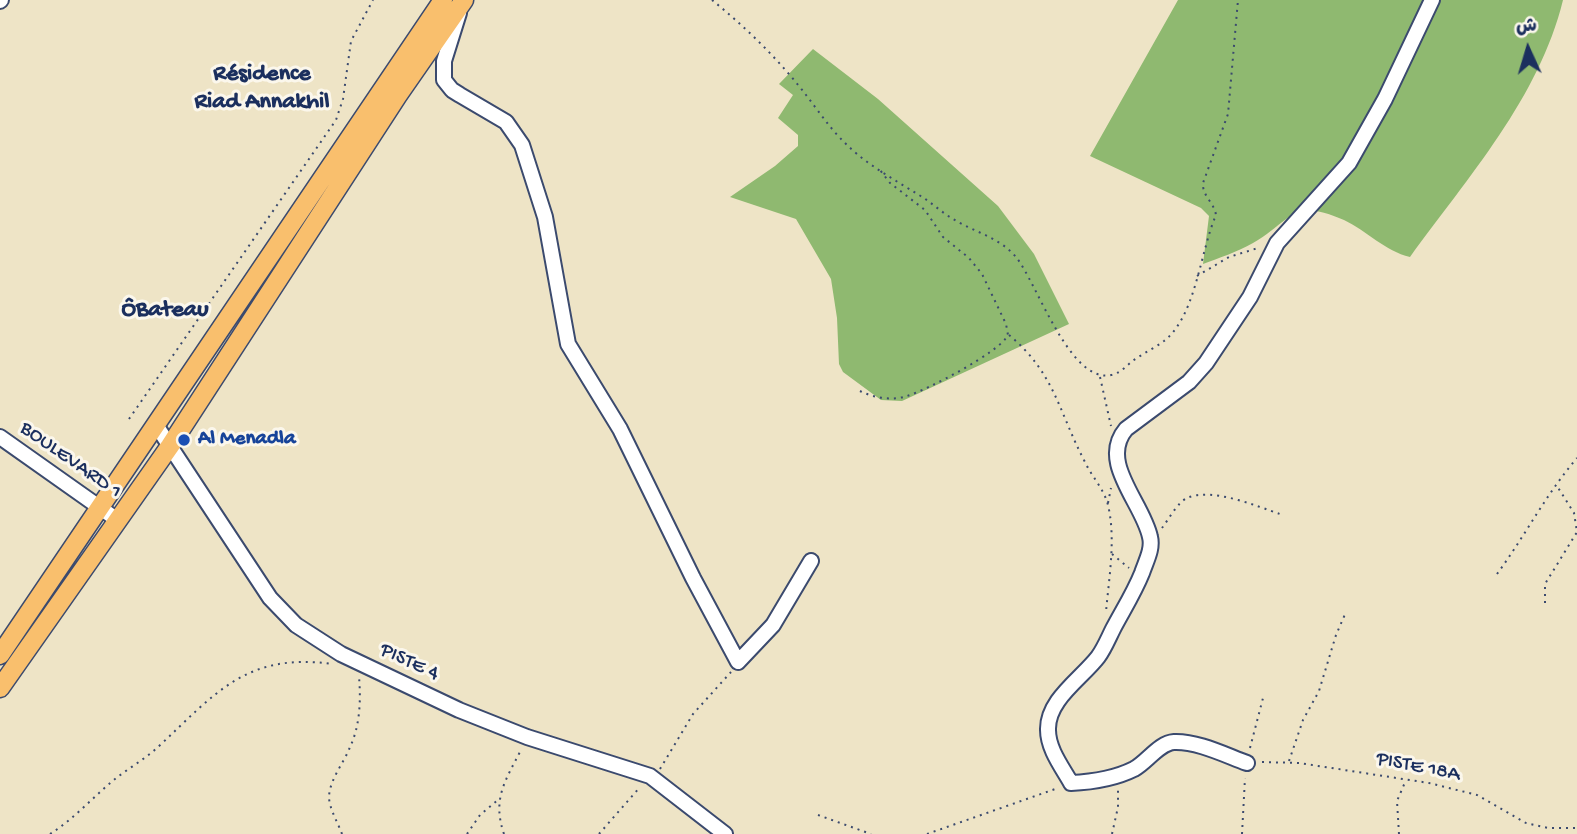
<!DOCTYPE html>
<html>
<head>
<meta charset="utf-8">
<style>
  body { margin:0 }
  #map { position:relative; width:1577px; height:834px; overflow:hidden; background:#eee4c6; font-family:"Gochi Hand","Playpen Sans Arabic",sans-serif }
  canvas { display:block }
  .north { position:absolute; left:1493px; top:14px; width:70px; height:70px; -webkit-text-stroke:5px #fbf7ec; paint-order:stroke; rotate:356deg; font-size:19px; font-weight:700; line-height:28px; text-align:center; color:#1b2f5e }
  .north::after { content:''; display:block; margin:auto; width:24px; height:32px; background:#1b2f5e; clip-path:polygon(50% 0,100% 100%,50% 72%,0 100%) }
</style>
</head>
<body>
<div id="map">
<canvas width="1577" height="834"></canvas>
<div class="north">ش</div>
</div>
<script>
const ctx = document.querySelector('canvas').getContext('2d');
ctx.lineJoin = 'round';
function fill(path, color) { ctx.fillStyle = color; ctx.fill(path, 'evenodd'); }
function trace(path, color, width, dash) { ctx.strokeStyle = color; ctx.lineWidth = width; ctx.lineCap = dash ? 'butt' : 'round'; ctx.setLineDash(dash || []); ctx.stroke(path); }
function label(font, color, halo, rows, align = 'center') {
  ctx.font = font + ' "Gochi Hand",sans-serif'; ctx.lineWidth = 6; ctx.setLineDash([]); ctx.textBaseline = 'middle'; ctx.strokeStyle = halo; ctx.fillStyle = color; for (const [text, x, y, turn = 0] of rows) {
    ctx.save(); ctx.translate(x, y); ctx.rotate((+turn || 0) * Math.PI / 180); ctx.textAlign = isNaN(turn) ? turn : align; if (halo) ctx.strokeText(text, 0, 0); ctx.fillText(text, 0, 0); ctx.restore();
  }
}
const forest = new Path2D(`
  M1178 0H1563C1539 98 1468 177 1410 257 1385 251 1367 231 1344 220 1291 197 1293 220 1253 243 1237 252 1219 258 1203 264L1209 216 1201 208 1090 156Z
  M813 49 878 99 998 206 1034 254 1069 324 902 401 881 400 843 372 839 364 837 318 831 279 796 219 730 197 775 166 798 146V135L778 118 793 95 779 84Z`);
const path = new Path2D(`
  M712 0C743 25 773 54 799 86 820 112 830 131 857 154 875 169 898 182 919 195 931 202 941 212 953 219 974 232 999 237 1016 257 1037 283 1070 384 1111 375 1122 373 1128 363 1137 358 1146 352 1156 347 1164 341 1196 316 1200 252 1216 215 1214 202 1202 196 1203 183L1228 114 1238 0
  M1197 276 1229 257 1258 248
  M1009 335C1055 373 1059 413 1085 462 1092 477 1104 489 1108 505 1116 539 1109 577 1106 612
  M1100 377 1111 426
  M860 391C874 398 892 401 907 396 927 390 1000 352 1008 335L1006 324 982 274 969 258 943 237 925 210 890 183 880 170
  M129 419 336 120 343 99 351 41 373 0
  M1108 503 1111 488
  M1162 528C1169 519 1177 503 1187 498 1212 487 1256 506 1280 514
  M1112 554 1129 568
  M1497 574C1525 536 1546 494 1577 458
  M1545 603V584L1577 532 1574 513 1557 486
  M1250 748 1263 698
  M1289 761 1303 720 1319 691 1336 635 1346 612
  M1262 762 1299 763 1429 783 1477 795 1526 823 1548 828H1577
  M660 769 693 714 731 672
  M818 815 871 834
  M50 834C74 819 93 797 115 779 129 768 145 759 158 747 215 694 246 652 332 664
  M342 834C338 823 330 810 329 798 329 780 344 763 350 747 360 726 361 700 359 677
  M467 834 480 815 499 799
  M504 834C492 799 505 781 521 750
  M599 834 640 787
  M927 834 1058 788
  M1112 834 1118 807V788
  M1242 834 1245 778
  M1399 834 1397 801 1406 780`);
const minor = new Path2D(`
  M0 1 1 0
  M459 13 444 61V80L452 90 460 95 506 122 522 145 545 217 568 344 620 429 693 578 738 662 773 625 811 561
  M156 425 270 598 296 625 341 654 459 710 527 737 650 776 725 834
  M0 437 116 519
  M1247 763C1225 755 1197 741 1174 742 1159 743 1147 762 1134 769 1114 779 1093 782 1071 783 1062 767 1048 749 1048 730 1047 700 1081 679 1098 657 1104 649 1108 639 1113 629 1123 610 1134 593 1142 573 1146 561 1153 549 1150 537 1143 503 1098 462 1126 429L1189 382 1206 363 1250 297 1277 243 1349 163 1385 99 1432 0`);
const major = new Path2D(`
  M0 655 443 0
  M0 688 170 446 398 95 464 0`);
const markers = [
  [184,440,7,"#1a4fb4"]
];
const transitNames = [
  ["Al Menadla",198,440]
];
const streetNames = [
  ["BOULEVARD 1",70,461,35],
  ["PISTE 4",409,663,25],
  ["PISTE 18A",1418,768,11]
];
const quarterNames = [
  ["Résidence",262,75],
  ["Riad Annakhil",262,103],
  ["ÔBateau",165,311]
];
fill(forest, '#8fb970');
trace(minor, '#3b4a6e', 18);
trace(major, '#3b4a6e', 21);
trace(path, '#3b4a6e', 2, [2, 5]);
trace(minor, '#fff', 14);
trace(major, '#f9bf6d', 18);
for (const [x, y, r, color] of markers) { const dot = new Path2D(); dot.arc(x, y, r, 0, 2 * Math.PI); ctx.fillStyle = color; ctx.fill(dot); trace(dot, '#fbf7ec', 2.5); }
label('bold 21px', '#164399', '#fbf7ec', transitNames, 'left');
label('21px', '#1b2f5e', '#fbf7ec', streetNames);
label('bold 24px', '#1b2f5e', '#fbf7ec', quarterNames);
</script>
</body>
</html>
